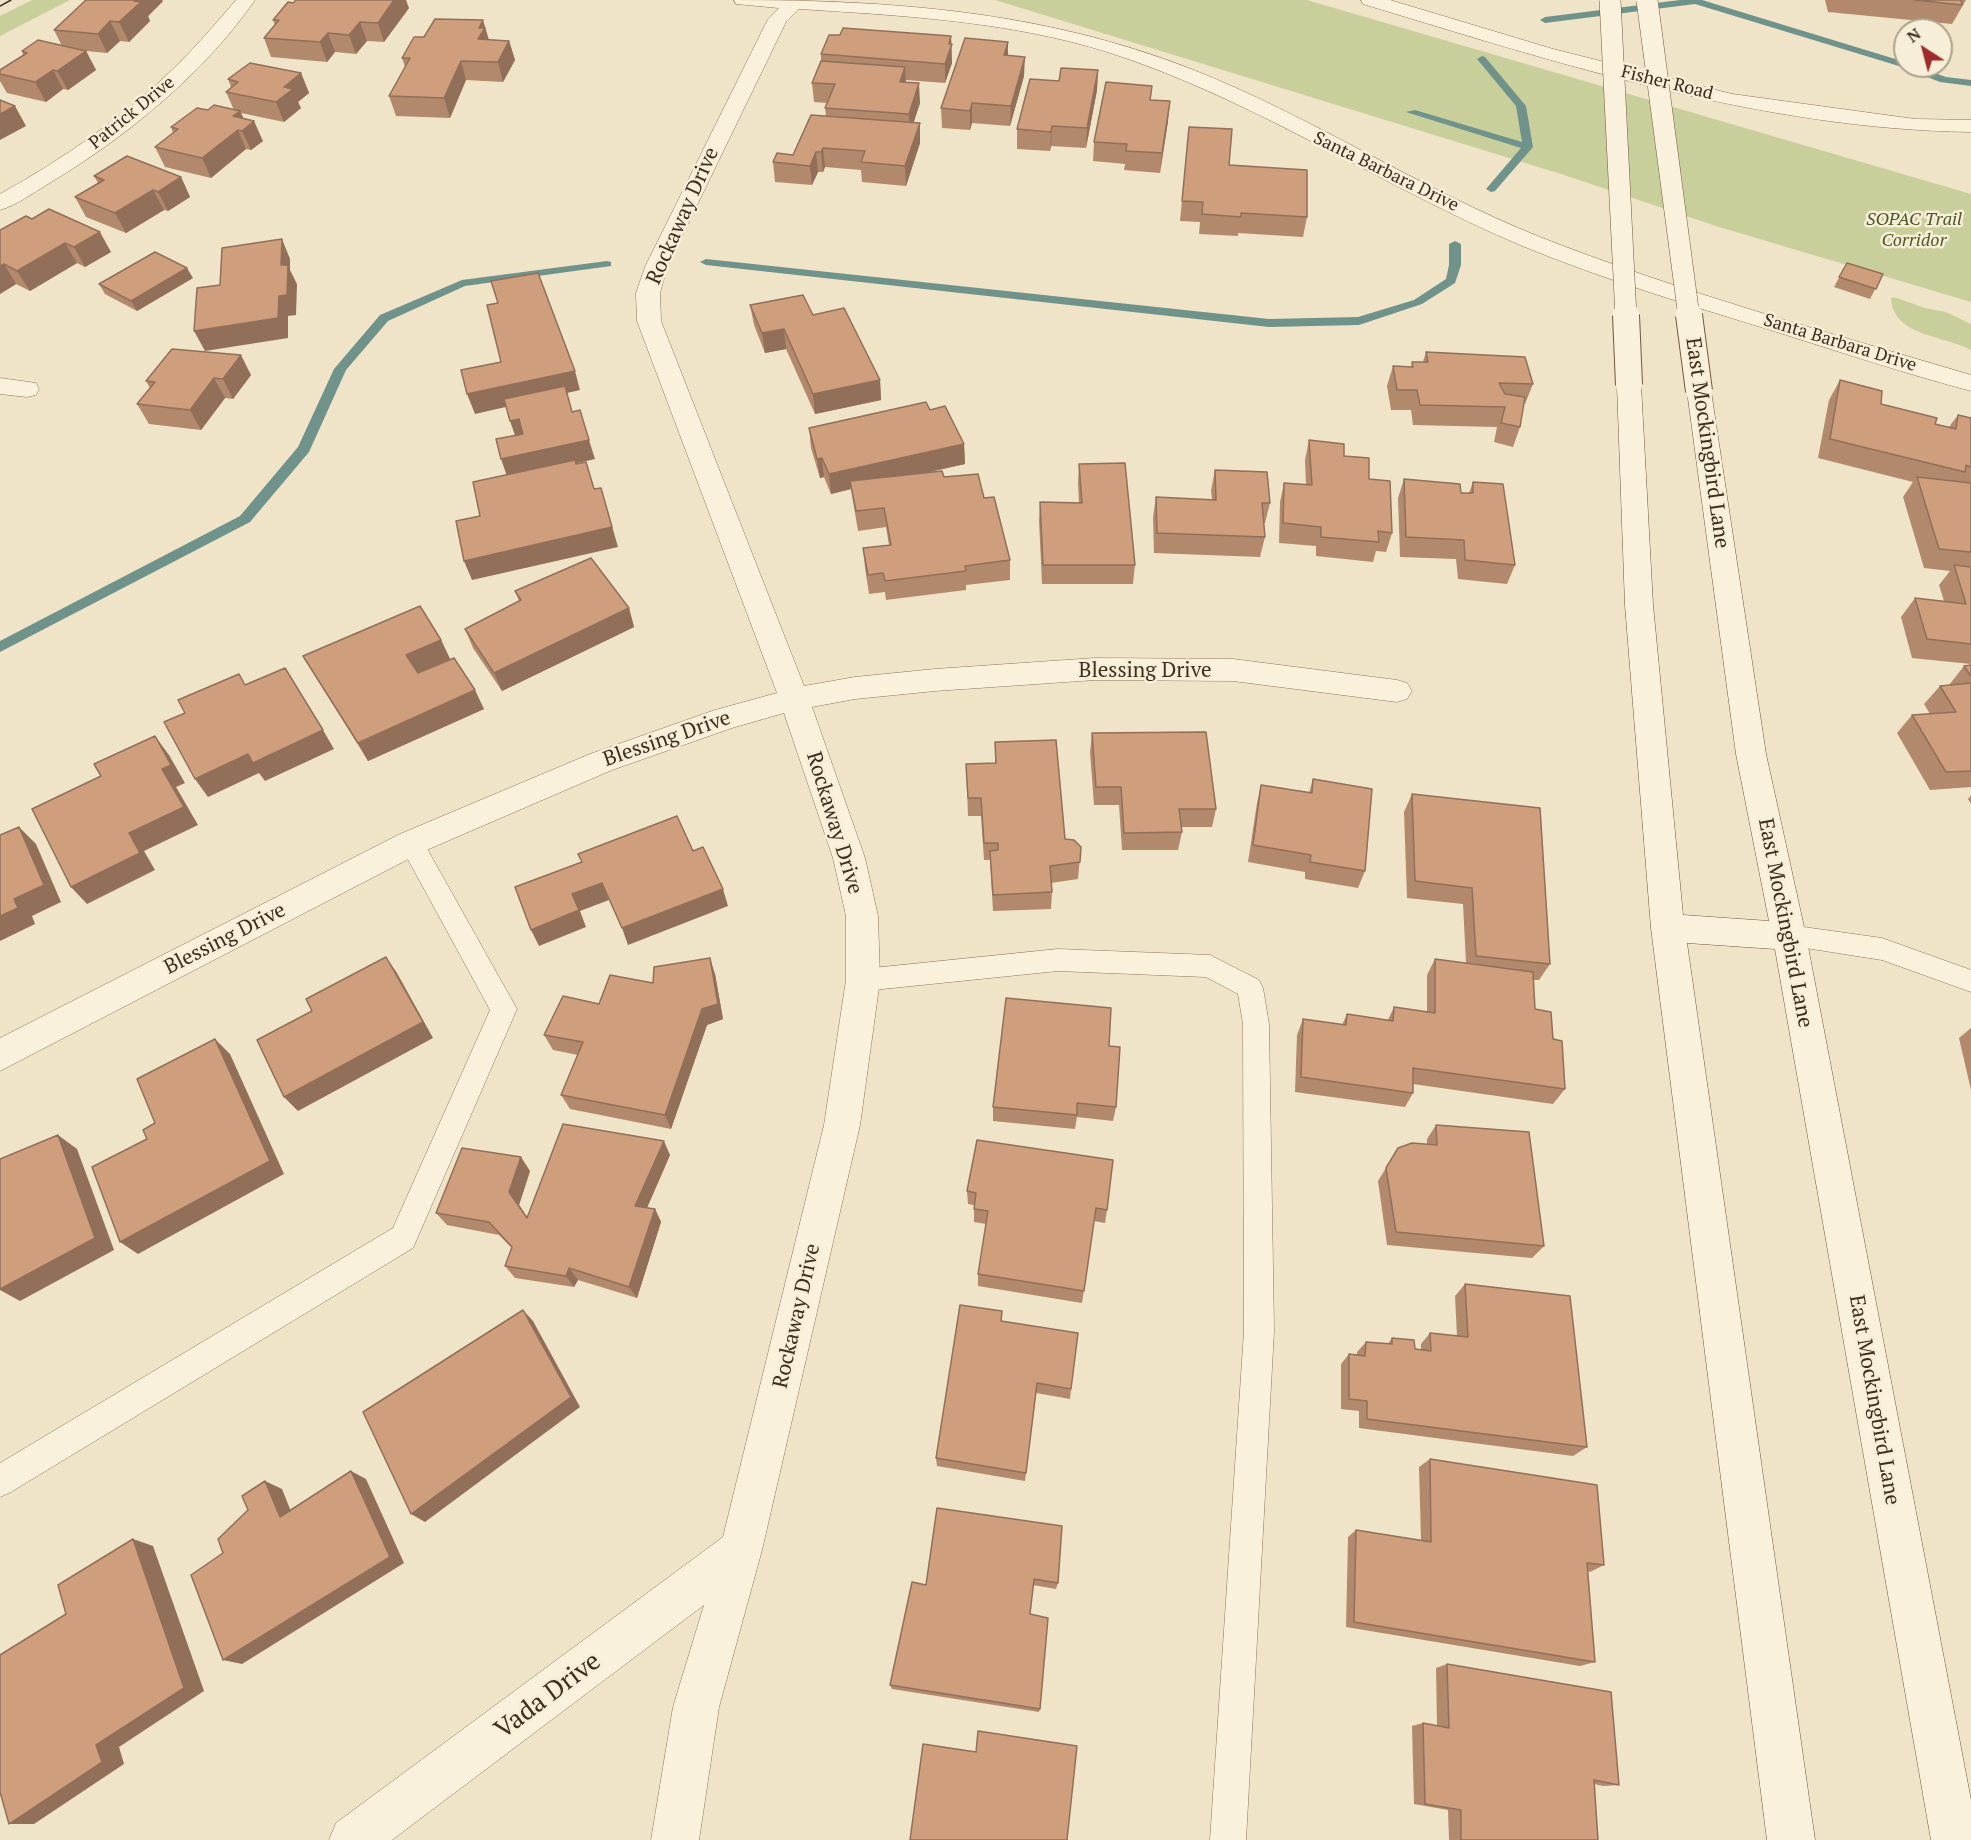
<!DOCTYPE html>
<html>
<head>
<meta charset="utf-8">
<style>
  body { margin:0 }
  #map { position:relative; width:1971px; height:1840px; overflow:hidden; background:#f0e4c8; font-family:"PT Serif",serif }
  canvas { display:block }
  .north { position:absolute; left:1893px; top:18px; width:60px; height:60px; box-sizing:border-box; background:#f7eed8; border:2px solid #ada18e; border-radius:50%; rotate:324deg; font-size:16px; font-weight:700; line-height:24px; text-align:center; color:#3d2e20 }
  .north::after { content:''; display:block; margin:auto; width:21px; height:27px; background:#9e2a2b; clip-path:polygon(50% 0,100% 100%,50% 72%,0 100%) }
</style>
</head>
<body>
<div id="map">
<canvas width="1971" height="1840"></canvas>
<div class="north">N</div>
</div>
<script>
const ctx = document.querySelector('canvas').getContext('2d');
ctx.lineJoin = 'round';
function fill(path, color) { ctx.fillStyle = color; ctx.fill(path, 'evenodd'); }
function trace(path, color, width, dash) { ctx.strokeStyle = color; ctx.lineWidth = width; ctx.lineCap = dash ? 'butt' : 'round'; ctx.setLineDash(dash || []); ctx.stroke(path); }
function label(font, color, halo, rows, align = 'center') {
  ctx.font = font + ' "PT Serif",serif'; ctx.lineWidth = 5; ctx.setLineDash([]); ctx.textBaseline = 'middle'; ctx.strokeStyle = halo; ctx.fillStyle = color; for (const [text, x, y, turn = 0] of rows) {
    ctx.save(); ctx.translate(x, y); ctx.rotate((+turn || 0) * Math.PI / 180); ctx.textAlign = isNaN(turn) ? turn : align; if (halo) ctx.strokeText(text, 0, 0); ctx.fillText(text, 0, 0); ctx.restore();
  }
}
const green = new Path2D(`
  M32 0H70L0 36V16Z
  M995 0H1307L1971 194V302L1716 226 1561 174Z
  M1894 297 1925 308 1946 312 1969 323 1971 325V350C1944 335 1893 337 1891 298Z`);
const stream = new Path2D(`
  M1680 0H1702L1905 62V66H1915L1946 77 1971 80V86L1940 82 1902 67 1695 4 1545 23 1540 20 1545 17Z
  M1482 56 1485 57 1526 106 1533 147 1495 191 1491 192 1486 189 1521 148 1406 112 1415 110 1522 142 1516 106 1477 59Z
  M1455 241 1461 244V265L1455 283 1422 304 1359 325 1269 327 706 265 700 262 706 259 1269 319 1358 317 1414 300 1446 279 1449 265V244Z
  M607 261 611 262V266L465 286 388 321 346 370 309 452 250 522 0 652V641L240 516 298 447 334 369 380 315 462 280Z`);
const service = new Path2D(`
  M411 833 420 836 517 1009 413 1248 11 1492 0 1497V1463L393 1228 490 1010 399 843 402 836Z
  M1789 925 1882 938 1971 970V992L1882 960 1780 944 1776 936 1780 928Z
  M1058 949 1210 955 1259 980 1263 988 1269 1024 1274 1331 1246 1840H1210L1244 1331 1243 1024 1238 994 1206 977 1058 971 863 991 854 988 850 980 854 972 863 969Z`);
const minor = new Path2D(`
  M236 0H255C204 74 125 138 48 184 33 193 17 205 0 210V194C63 159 123 118 174 68 196 47 216 23 236 0Z
  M734 0C891 0 1043 11 1191 69 1311 116 1420 189 1540 237 1680 292 1827 332 1971 375V391C1907 374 1843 353 1780 333 1693 306 1604 280 1520 245 1388 189 1267 108 1131 60 1026 22 910 16 799 9L786 22 667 267 660 293 661 321 804 686 855 677 935 669 1095 658 1233 659 1397 680 1407 683 1412 691 1407 699 1397 702 1233 681 1095 680 935 691 855 699 812 707 865 858 878 916 880 980 860 1125 762 1550 719 1707 699 1840H651L673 1707 704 1605 392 1840H329L336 1823 723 1537 824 1125 846 980V916L833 858 784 713 732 728 612 770 422 852 0 1071V1038L400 834 590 754 715 710 777 693 637 321 636 293 645 267 768 19 779 8 736 4Z
  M1361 0H1390L1553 49 1732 94 1915 119 1971 120V132C1762 129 1561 64 1363 4Z
  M0 378 36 383 39 389 36 395 27 397 0 394Z`);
const secondary = new Path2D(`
  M1629 377 1638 379 1641 385 1653 605 1683 915 1769 921 1736 754 1687 391 1690 385 1699 383 1708 385 1711 391 1766 754 1806 936 1971 1800V1840H1931L1775 949 1687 943 1815 1840H1767L1651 928 1625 605 1617 385 1620 379Z`);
const tram = new Path2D(`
  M0 6 11 0`);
const secondaryBridgeFar1 = new Path2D(`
  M1610 0 1626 317
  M1647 0 1689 317`);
const secondaryBridge = new Path2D(`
  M1626 315 1629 385
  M1689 315 1699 391`);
const wall = new Path2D(`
  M1825 0H1966L1952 24 1828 12Z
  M163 1 148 16 150 21 129 42 120 41 107 53 86 51 96 70 68 90 63 89 46 102 7 93 0 81V70L23 55 22 51 62 46 54 30Z
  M409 8 384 42 367 41 356 54 335 52 327 62 271 57 264 38 275 25 273 20Z
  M840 35 951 36 952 63 945 83 906 80V82L920 103 913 123H920V143L906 186 862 182 861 170 825 167 823 172H818L812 185 775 182 773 162 793 155 826 116 825 108 827 103 814 102 812 83 821 61V54Z
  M489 40 509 41 515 60 503 82 466 80 450 118 396 116 389 96 405 67 402 58Z
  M1008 42V55L1024 76 1010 126 972 123 970 130 942 128 941 108Z
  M1098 70 1097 90 1086 148 1051 146 1050 151 1017 149V129L1059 81Z
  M301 73 309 93 298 102 301 108 284 122 241 113 244 119 263 141 251 150 246 149 211 178 165 167 155 147 173 133 171 127 208 110H234L226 92 231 87 228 79Z
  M1151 100 1168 121 1160 173 1124 170 1125 164 1093 161 1094 142Z
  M1189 127 1229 165 1307 217 1303 237 1238 233V236L1199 234 1200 222 1180 221Z
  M94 176 181 177 190 197 168 211 164 210 126 233 86 217 75 197 98 183Z
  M0 230 111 252 85 267 77 263 30 291 16 284 0 294Z
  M1847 263 1883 274 1870 299 1834 287Z
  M193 278 137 311 105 294 99 284Z
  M750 305 813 315 880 380 881 400 815 414 786 349 765 353 754 325Z
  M1426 352 1533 384 1525 404H1524L1520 427 1513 447 1494 442 1497 427 1413 425 1411 410H1391L1387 386 1393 366 1411 367 1412 362H1423Z
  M251 375 233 399 225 398 201 430 149 424 137 404 150 388 146 381Z
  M1840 380 1881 404 1935 424 1949 427 1958 415 1971 418V664L1912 658 1901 617 1915 598 1944 601 1939 585 1950 571 1924 568 1903 497 1913 482 1818 458 1829 400Z
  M930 410 964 444 965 464 925 473 944 477 984 498 1010 560V580L966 585V590L886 600 885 592 869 594 865 568 863 548 889 545 886 527 858 531 851 489 831 494 824 477 820 478 811 448 809 428Z
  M1309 440 1344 456 1369 479 1392 533 1386 552 1376 551 1373 562 1316 556V546L1279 543 1280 502 1284 483 1306 485 1305 460Z
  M1079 464 1135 565 1133 584H1042L1039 521 1040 502 1079 503 1078 483Z
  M1215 470 1270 503 1265 523H1263L1265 537 1260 557 1154 553 1153 517 1156 497 1212 500 1211 490Z
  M1404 479 1461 493H1469L1473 482 1515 565 1507 584 1458 579 1456 559 1400 557 1398 498Z
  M515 591 629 608 634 627 502 691 473 648 465 629 519 601Z
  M441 640 450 659 417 673 484 709 368 761 303 656Z
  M1971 665V787L1930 790 1897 733 1912 715 1930 714 1924 704 1940 686 1949 685 1964 666Z
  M1092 733 1216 809 1212 827H1181L1182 832 1178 850H1122L1119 805H1094L1090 752Z
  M995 742 1065 839 1081 847 1078 879 1051 883 1052 892 1051 909 993 911 990 860H984L981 816H968L966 764 995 763Z
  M1313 779 1365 871 1358 888 1305 879V872L1248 862 1257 803 1261 785 1309 793Z
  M1412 794 1550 964 1539 980H1533L1535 1009 1553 1039 1565 1089 1553 1104 1413 1084V1093L1405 1107 1295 1092 1297 1035 1303 1019 1342 1025 1347 1014 1388 1020 1394 1007 1427 1012V975L1435 959 1466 963 1463 904 1407 898 1404 812Z
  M1971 795V804L1968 799Z
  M715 974 723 1019 707 1025 671 1129 570 1109 561 1095 578 1055 553 1050 544 1035 653 983Z
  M1971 1028V1090L1959 1038Z
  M1109 1046 1116 1107 1113 1121 1077 1117 1075 1129 993 1121V1107Z
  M1436 1125 1544 1246 1532 1258 1387 1245 1378 1181 1398 1148 1427 1144V1139Z
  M670 1155 647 1208 655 1209 661 1222 637 1298 578 1280 574 1287 515 1278 505 1266 512 1248 499 1235 447 1225 436 1213 530 1171 519 1205 527 1217Z
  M967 1191 1107 1210 1105 1223 1094 1221 1082 1303 978 1286V1274L986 1224 974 1222V1205L968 1204Z
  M1465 1284 1587 1447 1573 1456 1359 1428V1411L1341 1409V1364L1349 1354 1357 1355V1352L1366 1342 1388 1344 1392 1338 1415 1349 1421 1350V1344L1430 1333 1457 1336 1455 1296Z
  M1002 1322 1071 1389 1070 1399 1036 1393 1025 1481 937 1466 936 1458Z
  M1430 1459 1604 1565 1590 1572 1588 1571 1595 1662 1580 1666 1346 1627 1348 1537 1356 1530 1421 1540 1419 1467Z
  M937 1508 1058 1583 1056 1589 1033 1585 1030 1614 1040 1709 1039 1712 892 1689 890 1685 926 1585Z
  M1447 1664 1619 1785 1603 1786 1594 1784 1598 1840H1449L1448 1810 1414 1804 1412 1726 1423 1723 1437 1726 1436 1668Z`);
const shadedWall = new Path2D(`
  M136 0H162L163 1 148 16 150 21 129 42 119 22Z
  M394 0H406L409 8 384 42 378 23Z
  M483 20 489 40 478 39 479 28Z
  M110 21 120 41 107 53 98 34Z
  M360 22 367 41 356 54 349 35Z
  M328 33 335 52 327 62 320 42Z
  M951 36 952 63 945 83V64L949 44Z
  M509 41 515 60 503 82 498 62Z
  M1008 42V61L1004 55Z
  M86 51 96 70 68 90 57 71Z
  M1025 57 1024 76 1010 126 1011 106Z
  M461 61 466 80 450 118 444 98Z
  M905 67 906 86 900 82Z
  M53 70 63 89 46 102 35 82Z
  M1098 70 1097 90 1086 148 1087 128Z
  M301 73 309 93 298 102 301 108 284 122 276 102 284 87Z
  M919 83 920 103 910 134 909 114Z
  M1170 101 1168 121 1160 173 1162 153Z
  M972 103V123L970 130V111Z
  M15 106 26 126 0 140V114Z
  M240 111 247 127 254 121 263 141 251 150 242 131 233 116Z
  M920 123V143L906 186 905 166Z
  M1052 126 1051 146 1050 151 1051 132Z
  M238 130 246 149 211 178 202 158Z
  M823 148 825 167 823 172 821 152Z
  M816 152 818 172 812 185 810 166Z
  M181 177 190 197 168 211 158 192Z
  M153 190 164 210 126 233 115 213Z
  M100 232 111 252 85 267 74 247Z
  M282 239 290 259V270L297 284 296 315 288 316V338L205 351 194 331 279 296Z
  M65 243 77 263 30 291 17 271Z
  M4 264 16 284 0 294V266Z
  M187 268 193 278 137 311 131 301Z
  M784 329 786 349 765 353 762 333Z
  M241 355 251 375 233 399 223 379Z
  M575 371 580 390 475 414 467 394Z
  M214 378 225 398 201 430 190 410Z
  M880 380 881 400 815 414 813 394Z
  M519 419 526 439 517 441 510 421Z
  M589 440 595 459 508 479 501 459Z
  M964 444 965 464 852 489 850 481 851 489 831 494 829 474Z
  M822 458 824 477 820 478 817 459Z
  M601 488 618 547 472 580 464 561Z
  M629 608 634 627 502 691 494 673Z
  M441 640 450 659 415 674 406 655Z
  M475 690 484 709 368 761 358 743Z
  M323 730 334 749 265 781 259 773 208 797 195 779 248 754Z
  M155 736 169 755 185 783 176 787 198 825 144 851 155 870 87 904 71 887 162 769Z
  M19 827 36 844 61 902 32 916 35 924 0 941V916L14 899Z
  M602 883 609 900 580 911 586 927 539 946 531 930 572 894Z
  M723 889 728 906 628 945 622 928Z
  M386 957 397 973 433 1038 298 1111 284 1097Z
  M710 958 715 974 723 1019 707 1025 671 1129 665 1115Z
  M215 1039 230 1054 284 1174 138 1254 120 1242Z
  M58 1135 77 1149 114 1250 20 1301 0 1290V1289Z
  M664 1141 670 1155 642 1219 635 1206Z
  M521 1157 530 1171 519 1205 536 1230 509 1192Z
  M655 1209 661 1222 637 1298 629 1287Z
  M569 1268 578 1280 574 1287 566 1276Z
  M523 1310 533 1321 580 1407 425 1522 411 1514Z
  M351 1471 366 1479 404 1563 242 1664 223 1660Z
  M265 1481 282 1489 296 1524 280 1517Z
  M133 1539 153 1546 204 1691 119 1747 124 1764 34 1824H9L96 1745Z`);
const building = new Path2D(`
  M86 0H136L134 1 141 2 119 22 110 21 98 34 54 30Z
  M296 0H394L378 23 360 22 349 35 328 33 320 42 264 38 279 20H273L288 2 293 3Z
  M1915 0H1961L1962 5Z
  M435 19 483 20 479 28H485L478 39 509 41 498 62 461 61 444 98 389 96 410 58H402L414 37H424Z
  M843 28 951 36 949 44H952L945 64 821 54 829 35H840Z
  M965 38 1008 42 1004 55 1025 57 1011 106 972 103 970 111 941 108Z
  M38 40 86 51 57 71 53 70 35 82 0 74V70L27 53 22 51Z
  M821 61 905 67 900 82 919 83 909 114 825 108 835 84 812 83Z
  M250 63 301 73 284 87 293 89 276 102 226 92 238 82 228 79Z
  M1061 68 1098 70 1087 128 1052 126 1051 132 1017 129 1030 79 1059 81Z
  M1106 82 1152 86 1150 100 1170 101 1162 153 1126 151 1127 144 1094 142Z
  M0 100 15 106 0 114Z
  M214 105 240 111 233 116 254 121 242 131 238 130 202 158 155 147 178 129 171 127 197 108 208 110Z
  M811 115 920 123 905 166 861 162 865 151 823 148 821 152H816L810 166 773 162 777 153 793 155Z
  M1189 127 1232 129 1229 165 1307 170V217L1241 213V217L1202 214 1203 202 1182 201Z
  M127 156 181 177 158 192 153 190 115 213 75 197 104 180 94 176Z
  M49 209 100 232 74 247 65 243 17 271 4 264 0 266V230L26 216 32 219Z
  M282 239 281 265H288L287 295 279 296 278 318 194 331 197 288 220 285 222 248Z
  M155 252 187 268 131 301 99 284Z
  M1847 263 1883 274 1876 289 1839 277Z
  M538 273 575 371 467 394 461 370 501 362 487 305 498 303 491 281Z
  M803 295 813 315 844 308 880 380 813 394 784 329 762 333 750 305Z
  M172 349 241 355 223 379 214 378 190 410 137 404 155 382 146 381Z
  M1426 352 1525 357 1533 384 1499 383 1505 394 1525 397 1520 427 1501 423 1505 407 1420 405 1417 390H1397L1393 366 1413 367 1412 362H1428Z
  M1840 380 1882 391 1881 404 1937 418 1935 424 1956 429 1958 415 1971 418V467L1966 465 1965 472 1830 439Z
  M565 386 572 412 580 410 589 440 501 459 496 439 523 434 519 419 510 421 504 399Z
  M926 402 930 410 945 406 964 444 829 474 822 458 817 459 809 428Z
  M1309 440 1344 444V456L1369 458V479L1390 481 1392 533 1378 531 1379 542 1321 537V527L1283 523 1284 483 1312 485Z
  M575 460 576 464 586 462 594 489 601 488 612 527 464 561 456 521 480 516 473 482Z
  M1125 463 1135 565H1043L1040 502 1082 503 1079 464Z
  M1215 470 1267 472 1270 503H1262L1265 537 1157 533 1156 497 1216 500Z
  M942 471 944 477 978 474 984 498 994 497 1010 560 965 566 966 571 885 581 883 573 868 575 863 548 891 545 884 508 856 511 850 481Z
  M1917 477 1971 483V552L1939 549Z
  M1404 479 1460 484 1461 493H1473V482L1503 484 1515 565 1465 560 1464 540 1406 537Z
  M591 558 629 608 494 673 465 629 521 600 515 591Z
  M1954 565 1971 567V644L1927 639 1915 598 1966 604Z
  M420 606 441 640 406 655 418 673 454 658 475 690 358 743 303 656Z
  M1971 665V676L1964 666Z
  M285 668 323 730 253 763 248 754 195 779 164 722 185 713 178 700 239 674 245 685Z
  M1971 683V771L1946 772 1912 715 1956 712 1940 686Z
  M1206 732 1216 809H1179L1182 832 1124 833 1121 787H1096L1092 733Z
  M155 736 171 765 162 769 184 807 129 833 140 853 71 887 32 809 101 776 94 764Z
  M1056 740 1065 839 1074 840 1081 847 1080 862 1050 866 1052 892 993 895 990 851 998 850V843H984L981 798H968L966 764 996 763 995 742Z
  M1313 779 1372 789 1365 871 1310 862 1311 855 1253 845 1261 785 1312 793Z
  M1412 794 1540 808 1550 964 1476 956 1472 888 1415 881Z
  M677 816 693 851 703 847 723 889 622 928 602 883 572 894 579 910 531 930 515 887 582 862 578 854Z
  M19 827 44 885 14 899 18 908 0 916V835Z
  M386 957 423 1022 284 1097 257 1040 312 1011 306 999Z
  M710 958 718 1004 702 1009 665 1115 561 1095 583 1042 544 1035 563 996 599 1004 610 975 653 983 654 967Z
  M1435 959 1533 972 1535 1009 1551 1012 1553 1039 1562 1041 1565 1089 1413 1068V1093L1301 1077 1303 1019 1346 1025 1347 1014 1393 1021 1394 1007 1435 1013Z
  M1006 998 1111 1008 1109 1046 1120 1047 1116 1107 1077 1103V1115L993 1107Z
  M215 1039 270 1161 120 1242 92 1167 147 1139 143 1130 155 1123 137 1079Z
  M563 1124 664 1141 635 1206 655 1209 629 1287 569 1268 566 1276 505 1266 512 1247 489 1222 436 1213 462 1148 521 1157 509 1192 527 1218Z
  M1436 1125 1529 1132 1544 1246 1396 1232 1386 1168 1398 1148 1412 1143 1437 1145Z
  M58 1135 95 1238 0 1289V1159Z
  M977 1140 1113 1160 1107 1210 1096 1208 1084 1291 978 1274 988 1211 974 1209 976 1193 967 1191Z
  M1465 1284 1570 1296 1587 1447 1367 1419V1401L1349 1399V1354L1365 1356 1366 1342 1392 1344V1338L1414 1340 1415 1349 1431 1351 1430 1333 1468 1337Z
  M960 1305 1002 1311 1001 1321 1078 1333 1071 1389 1037 1383 1026 1473 936 1458Z
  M523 1310 571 1397 411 1514 363 1412Z
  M1430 1459 1597 1485 1604 1565 1587 1563 1595 1662 1354 1622 1356 1530 1431 1542Z
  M351 1471 390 1557 223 1660 191 1575 223 1553 218 1539 248 1510 242 1496 265 1481 280 1517Z
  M937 1508 1062 1526 1058 1583 1034 1579 1030 1614 1048 1618 1040 1709 890 1685 912 1582 926 1585Z
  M133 1539 184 1688 96 1745 102 1762 9 1824 0 1792V1655L66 1614 58 1585Z
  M1447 1664 1611 1692 1619 1785 1594 1780 1598 1840H1461V1810L1425 1804 1423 1723 1449 1728Z
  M978 1731 1077 1746 1067 1840H910L923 1744 976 1752Z`);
const farStreetnames = [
  ["Fisher Road",1667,83,14],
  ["Patrick Drive",132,113,-39],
  ["Santa Barbara Drive",1386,172,26],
  ["Santa Barbara Drive",1840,343,17]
];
const farParknames = [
  ["SOPAC Trail",1914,220],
  ["Corridor",1914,241]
];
const streetNames = [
  ["Rockaway Drive",683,216,-66],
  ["East Mockingbird Lane",1707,443,82],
  ["Blessing Drive",1145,671],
  ["Blessing Drive",667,739,-19],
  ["Rockaway Drive",834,823,73],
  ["East Mockingbird Lane",1785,923,79],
  ["Blessing Drive",225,939,-27],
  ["Rockaway Drive",797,1316,-77],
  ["East Mockingbird Lane",1874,1400,80]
];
const nearStreetnames = [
  ["Vada Drive",548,1696,-37]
];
fill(green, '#c9cf9b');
fill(stream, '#6f938a');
trace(service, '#8d765c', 1);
trace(minor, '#8d765c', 1);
trace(secondary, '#6f573f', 1);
fill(service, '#faf1dc');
fill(minor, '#faf1dc');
fill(secondary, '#faf1dc');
trace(tram, '#3d2e20', 1.5);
trace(secondaryBridgeFar1, '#6f573f', 22, []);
trace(secondaryBridge, '#6f573f', 28, []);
trace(secondaryBridgeFar1, '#faf1dc', 21);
trace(secondaryBridge, '#faf1dc', 26);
fill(wall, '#b2896c');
fill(shadedWall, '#916f58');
fill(building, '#cf9f7d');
trace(building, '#916f58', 1.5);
label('18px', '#3d2e20', '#f7eed8', farStreetnames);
label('italic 18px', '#4d5a26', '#f7eed8', farParknames);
label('21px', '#3d2e20', '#f7eed8', streetNames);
label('26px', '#3d2e20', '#f7eed8', nearStreetnames);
</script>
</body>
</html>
